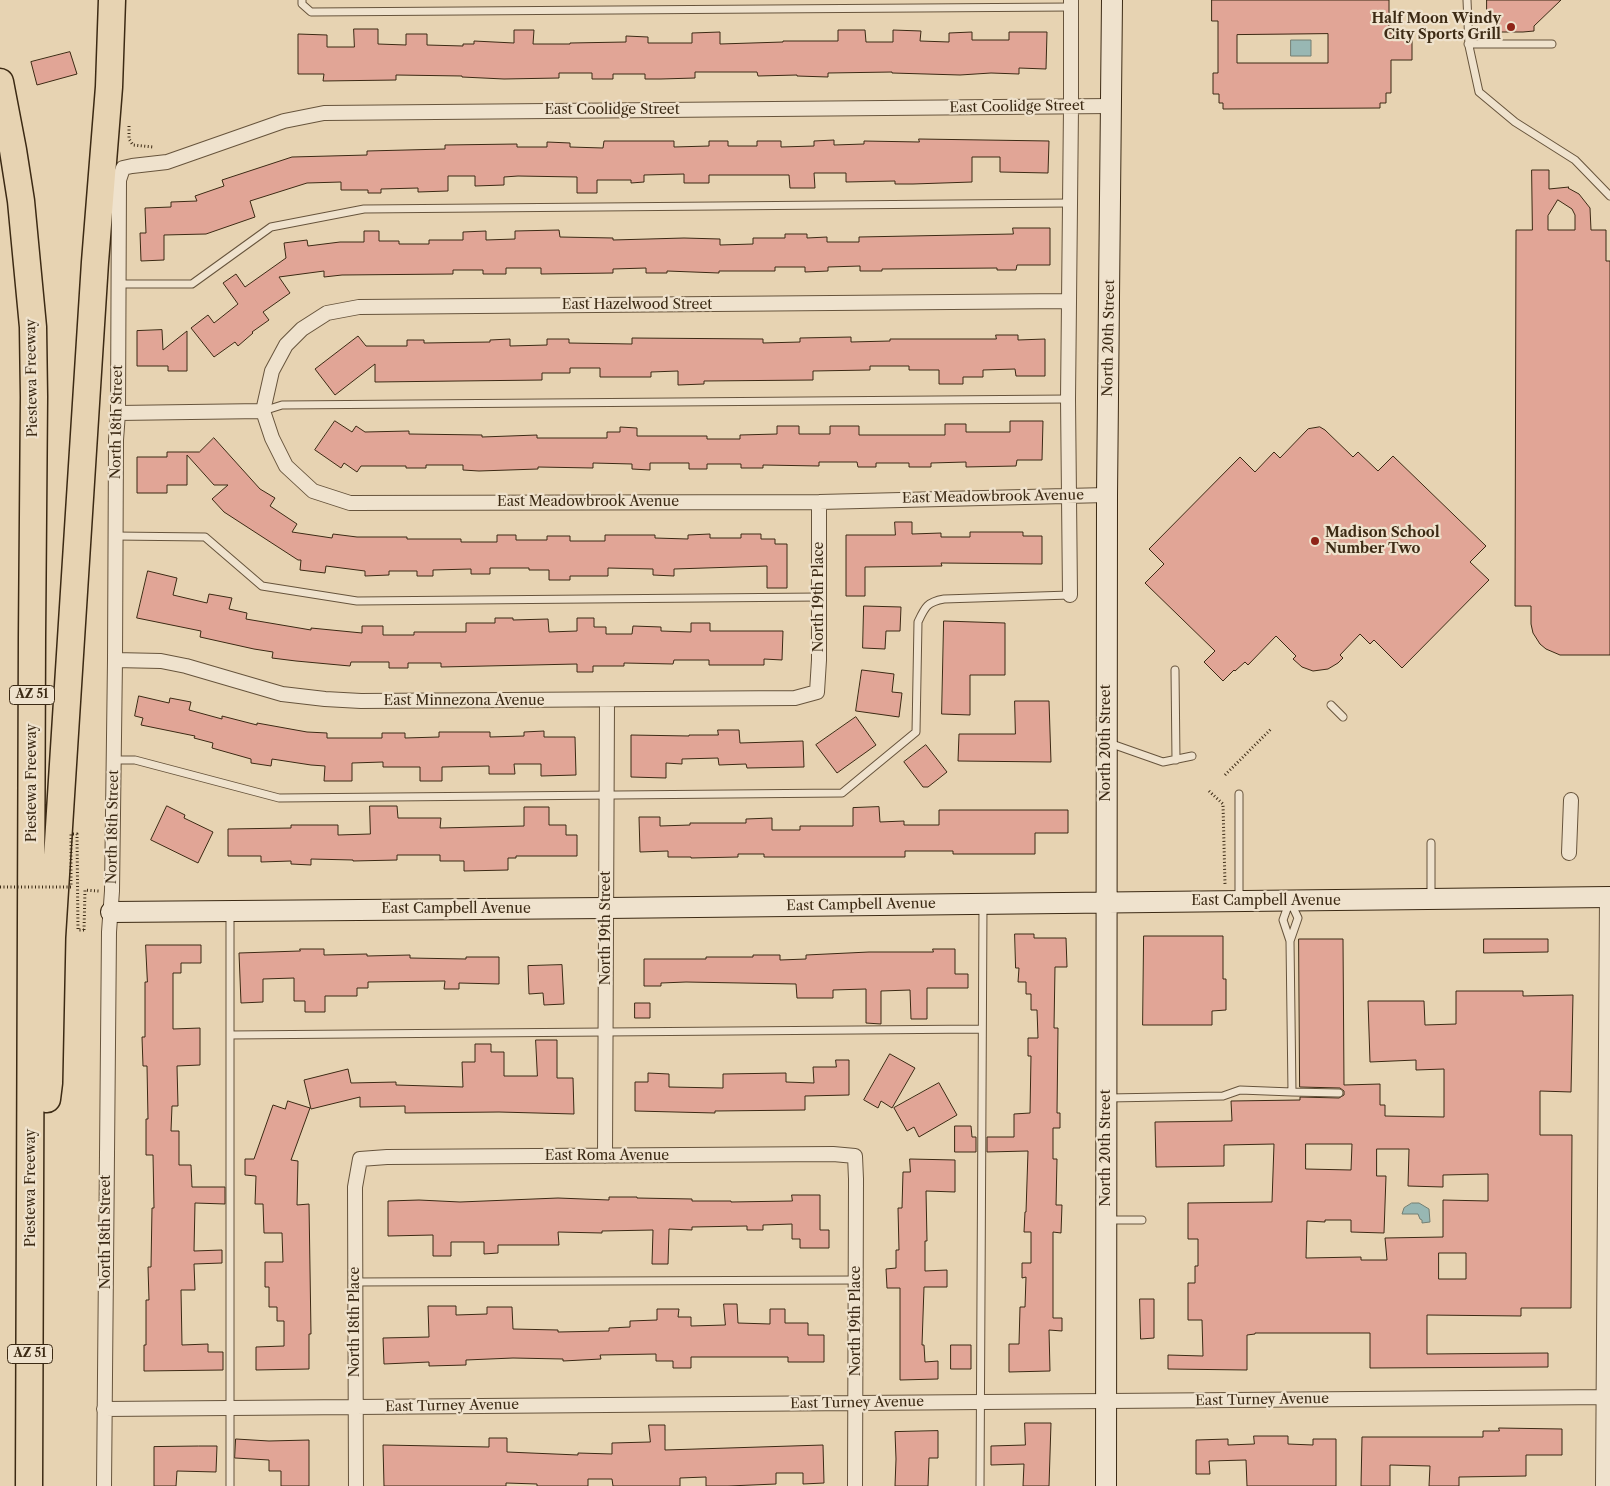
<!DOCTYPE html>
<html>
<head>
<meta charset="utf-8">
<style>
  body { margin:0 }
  canvas { display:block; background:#e7d3b2 }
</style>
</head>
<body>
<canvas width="1610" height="1486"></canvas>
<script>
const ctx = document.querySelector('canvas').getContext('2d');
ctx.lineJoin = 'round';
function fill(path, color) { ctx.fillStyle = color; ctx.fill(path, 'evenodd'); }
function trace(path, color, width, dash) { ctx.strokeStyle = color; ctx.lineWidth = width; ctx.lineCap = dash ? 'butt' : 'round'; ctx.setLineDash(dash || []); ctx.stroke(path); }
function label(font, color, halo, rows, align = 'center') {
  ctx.font = font + ' "Libre Caslon Text",serif'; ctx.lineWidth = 4.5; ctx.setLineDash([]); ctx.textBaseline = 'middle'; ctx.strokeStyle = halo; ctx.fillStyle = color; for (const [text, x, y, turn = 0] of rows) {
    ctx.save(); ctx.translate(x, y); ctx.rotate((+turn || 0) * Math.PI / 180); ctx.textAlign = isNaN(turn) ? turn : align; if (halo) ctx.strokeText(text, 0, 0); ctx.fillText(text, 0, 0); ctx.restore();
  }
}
const water = new Path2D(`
  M1291 40H1311V56H1291Z
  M1412 1203H1419L1429 1209 1430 1222 1422 1223V1220L1420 1219 1418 1214H1402L1404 1208Z`);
const building = new Path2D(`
  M1212 0H1389V33H1412V60H1391V93H1386V103H1380V108L1223 109V103H1219V94H1213V73H1218V21H1212ZM1328 34V63H1237V35Z
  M1487 0H1561L1534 26V31L1523 32H1499V23L1487 22Z
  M354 29H378V44L406 45V34H427V45L463 46V44H474V41L514 43V30H534L533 44H570V43L626 42V36L648 37V43H692V33L720 32V44L783 42V41H838V30H865L866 42H893V30L921 31 920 41 949 42V33L972 32V40H1009V32H1047L1046 69 1019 68V74L991 73 960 75 892 73V72L828 73V77L797 76V75L758 76 757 72H695V78L661 79H645V74H613V79H592V73H559V78L504 79 462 77V76L396 75V80L323 81 324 74H298V34L327 35V47H354Z
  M70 52 77 74 37 85 31 62Z
  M919 139 1049 141 1048 173 1000 172V157H972V182L913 184H895V181L846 182V173H814L815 188H790L789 175H709V183H684V174L644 175V182L631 183V180H597V193H577V177L518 176 504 177V185L475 186V176H448V191L418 192V188L381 189V193H368V190H341V182L307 183 250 201 255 217 206 234 164 235V260L141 261 140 233H146L145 208 171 207V202L197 201 195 196 224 186 222 180 292 157 367 155V151L445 149V145L517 144V147H547V142L570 143V147L603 148 604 141H674V147L709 146V141H728V146H757V141H781V147L814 146V141L834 140V145L864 144V141L919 142Z
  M1532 170H1549V189L1569 187 1568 188 1579 194 1590 208 1591 230H1606V261H1610V655H1560L1546 649 1540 644 1533 633 1531 624V606H1515L1516 230H1532ZM1558 200 1572 209 1575 215V230H1548V216Z
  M1013 228H1050V265H1017L1016 270H997V268L882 269V271H860V266L828 267V271L805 272V267H775V271H719V273L667 271V273H646V268L613 269V273L541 274V268H506V274H483V270H453V274L342 275 324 277V271L279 277 290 293 263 312 269 320 252 332 253 333 238 346 235 342 214 357 191 328 208 315 214 323 238 304 223 283 236 274 245 287 286 258 284 243 307 240 308 246 340 242H364V231H379V241H399V244H429V240H463V232L486 231V240L515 239V231L559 230 560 237 613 238V240L684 238 720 239V245L753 244V238H785V234H807V238L827 237V242H859V237L1013 234Z
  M162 330 163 350 187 331V371H168V366H137V331Z
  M996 335H1018V340L1045 339V376H1016L1015 369 983 370V377H963V384H939V370H909V366H870V370L813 371V380L704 381V384L678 385V371L651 372V377H600V368H570V373H542V380L375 382V364L335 395 315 369 358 336 366 346H407V340H424V343L490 342V340L510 339V346L547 345V339H569V343L632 344V338L763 339V343L800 342V338L851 337V342L890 341V339H996Z
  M335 421 352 432 356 426 365 432 409 431V434L482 435V437L537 435V438H607V432H620V427L637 428V436H707V439H740V435L777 434V426H799V434H830V426H859V435H945V424H966V432H1010V421H1043L1042 460H1017L1016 466 966 467V462L931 463V467H909V463H876V467H858L857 462H819V466L763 465V468H741V464H707V469H689V463H650V470L632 469V464L593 463V468L538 467V469L479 471 463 470V465H426V468H406V466H361L357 472 344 463 341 468 315 450Z
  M1320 427 1325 430 1353 457 1358 452 1378 471 1393 456 1486 546 1470 562 1489 580 1402 668 1374 640 1370 644 1360 634 1340 655 1343 658 1338 663 1328 669 1313 671 1302 667 1293 659 1296 656 1276 636 1248 665 1245 662 1235 671 1234 670 1223 681 1204 662 1215 651 1145 583 1164 564 1149 549 1240 457 1255 472 1274 452 1280 458 1308 429Z
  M214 438 260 489 275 498 270 506 297 524 292 532 332 538 333 534 357 537H407V539H461V542H497V535H516V540H547V536H570V541H605V535H655V538L688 539V535L710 534V538H741V534H761V539H775V544H787V588H767V566L674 569V576L653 575V569L608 568V576H570V580H549V570H529V568H490V574H471V569L433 570V576H417V571H389V575L365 576V571L326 566 325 573 300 570 301 560H298L224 512 212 499 228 485H214L187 455V485H167V493H137V457H167V452H199Z
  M895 522H912V534L941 533V537H970V532H1023V536H1042V564L941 563 942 566 865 567V596H846V535H895Z
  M148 571 177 578 173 595 207 603 209 594 232 598 229 609 247 613 246 619 311 630V628L362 633V626H383V635H414V632H466V623H495V618H513V620L548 619 549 632 577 631V618H594V627H606V634H632L633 626 661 627V631L691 632V623H710V631H783L782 660 764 659V665H709V660H674L673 664 624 663V666H593V672H577V664L441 667V663H408V668H389V662H351L350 666 296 661 272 658 273 652 254 649 200 637 201 631 137 618Z
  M864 606 901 607 900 631H886L885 649 863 648Z
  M944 621 1005 623V675H970V715L942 714Z
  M862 670 894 674 892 692 902 693 899 717 856 711Z
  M139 696 169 703 170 698 191 702 189 710 222 719V716L257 725V723L307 732 327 733V738H382V733H405V738L439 737V732H490V737L524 736V732L544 731V737H575L576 775 541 776V764H514L515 774H489V766L442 767V781H420V767H383V762L352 763V781H324L325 766 311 765 272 759 271 766 251 763V759L212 748 213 743 194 738 195 736 141 725 143 718 135 716Z
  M1015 701H1049L1051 762 958 761 959 734H1015Z
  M856 717 876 745 837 773 816 745Z
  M718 730H739L740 743 803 741 804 767 747 768 746 764 719 765 718 758 682 759V764L666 763V778L631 777V735L689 736V735H718Z
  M926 745 947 772 928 787H923L904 762Z
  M167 806 185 815 184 818 213 832 198 863 151 840Z
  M370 806H397L398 818H441L440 828 524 826V807H549V825H566V835H577V856H516V858H508V870L464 871V861H440V855H397V860L353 861V860L311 859V865L291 864V861L261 862V856H228V829L291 828V825H338V835L370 834Z
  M879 807 880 822 904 821V825H939V810H1068V833H1035V854H953V851H905V857H764V854H738V857L691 858V857H668V851L640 852 639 817H660V826L690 825V823H746V819L772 818V830H800V826H853V808Z
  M1015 934H1034V938H1066L1067 967H1055L1054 1028H1058L1057 1113H1060V1128H1053V1159H1057L1056 1205H1062L1061 1233 1053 1232V1318H1062V1331L1049 1330 1050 1371 1009 1372V1344H1019L1020 1307H1025L1026 1277 1022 1278V1263H1031V1232H1024L1025 1212H1026L1028 1151 987 1152V1137H1014V1114L1030 1113 1031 1056H1028V1038H1038L1037 1010H1031V994H1026V982H1018L1019 968H1016Z
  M1144 936H1223V979H1226V1010L1212 1011V1025H1143Z
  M1299 939H1343L1344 1085 1380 1084V1105H1385V1116L1444 1117V1069L1416 1070V1060L1370 1062 1368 1001H1424L1425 1025 1456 1024V991H1523V996L1573 995 1571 1092 1540 1091V1135H1572L1571 1308H1521V1316L1427 1315V1354L1548 1353V1367L1370 1368V1333H1255V1334L1247 1335V1370L1168 1369V1355L1203 1356 1202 1320H1188V1283H1195V1266H1198V1239H1188V1203L1272 1202 1274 1144 1224 1145V1166L1156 1167 1155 1122 1232 1121 1231 1101 1300 1100V1097L1339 1098 1344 1095V1091L1340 1088 1300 1087ZM1306 1144H1352L1351 1170 1306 1169ZM1377 1149H1409L1408 1186 1443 1187V1175L1488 1174V1201L1443 1200V1237L1385 1238 1387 1260H1361V1257L1306 1258 1307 1221 1325 1222V1220H1351V1232L1384 1233 1386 1176H1377ZM1439 1253H1466V1279H1439Z
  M1484 939H1548V952L1484 953Z
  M146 945H201V963H181V973H173V1029L200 1028V1065L177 1066 178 1106H172L171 1131H179V1165H191L192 1187H225V1204L195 1203 194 1251 222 1250V1263L194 1264 195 1290H181L182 1345 208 1344V1352H223V1370L144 1371V1345H146V1300H149L148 1267H151L152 1208H154L153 1155H146V1119H148L147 1066H143L142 1037H145V982H147Z
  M300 949H324V955L367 954V956L410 955V958L466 959V957H499V984L459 983V989H444L445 981 368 982V988H357V996H325V1012H305V1001H294V978L263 979V1002L241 1003 239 953 300 951Z
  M933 949H955V974H968V988H927V1019H911L910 990 881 991V1024L866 1023V989L833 990V998H797L796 984 686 982 661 983V986H644V959H706V957H753V955H780V960L806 959V955L869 952H933Z
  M562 965 564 1004 544 1005 543 993 529 994 528 966Z
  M635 1003H650V1018H635Z
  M536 1040H557V1078H573L574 1114 499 1112 405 1113V1106L360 1107V1097L311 1109 304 1080 348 1069 351 1083 396 1082V1085L463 1087 462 1062H475V1044H491V1052H504V1076H537Z
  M890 1054 915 1068 892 1108 881 1101 878 1108 864 1100Z
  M836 1060H849V1095L805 1096V1110L715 1111V1113L635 1111V1082H648V1073L669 1074V1087L723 1088V1074L786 1073V1082L814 1083 813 1067H836Z
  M939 1083 957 1115 919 1137 914 1127 907 1131 894 1108Z
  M288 1101 310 1108 291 1160 298 1161 297 1205 309 1204 311 1334H309V1369L256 1370V1347L284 1346V1321H277V1307H269V1287H265V1262H283L282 1233H264L263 1204H255L256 1176 245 1175V1159H254L273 1105 285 1109Z
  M955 1126H971L972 1137H976V1152H955Z
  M910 1159 955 1160V1192L926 1191 927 1241H925V1271L947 1270V1287H924L922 1345H924L925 1362 938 1361V1379L900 1380V1288H887L886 1269 896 1268V1250H899L898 1208H902L903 1172H910Z
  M792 1195H820V1230H829V1248H800V1239H792V1224L763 1225V1230H747V1226L692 1227V1230L669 1229 668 1264H652L653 1230 602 1231V1233L558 1232 559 1245H498V1253L484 1254V1242H451V1256H433V1235L388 1236V1201L419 1200 460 1202 558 1198 609 1200V1197H637V1198L692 1199V1201H731V1202L792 1201Z
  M1140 1299H1154V1338L1141 1339Z
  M724 1304H737L738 1323 770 1324V1309H785V1323H808V1335H824V1362H788V1357H691V1368H673V1361H656V1354L600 1355 601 1359 563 1361V1359L513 1358 466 1360V1365L429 1366V1362L384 1364 383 1338 429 1337 428 1306H456V1315L487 1314V1307H512L513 1329 558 1330V1332L609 1331V1328L630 1327V1321L657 1320V1309H679L678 1317H691V1326L725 1325Z
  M951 1345H971V1369H951Z
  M1025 1423H1051L1049 1486H1023L1024 1464 991 1465V1446L1025 1445Z
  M649 1425H665V1450L823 1445 824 1483 803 1484V1473H776V1484L728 1486H706V1477L680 1478V1486H613L612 1479H588V1486H537V1484L506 1483V1486H384L383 1445 489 1447V1438H507V1452L578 1455V1453L612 1454V1443L650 1442Z
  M1499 1428 1562 1429V1455H1526V1476L1459 1477V1486H1429L1430 1466 1390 1465V1486H1361L1362 1437H1483V1431H1499Z
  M938 1431V1458H929L928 1486H895L896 1459 895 1432Z
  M1254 1436H1288V1444L1313 1445V1439H1336V1486H1247L1246 1460 1209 1461 1210 1474H1196V1440L1228 1439V1445L1254 1444Z
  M236 1439 269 1441 309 1440V1486H281V1471H269V1460L235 1458Z
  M199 1446H217L216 1472 177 1471 176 1486H154V1447Z`);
const path = new Path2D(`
  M129 126V139L133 145 153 147
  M1225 775 1272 728
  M1209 791 1223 804 1225 884
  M84 930 85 890 99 891`);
const lane = new Path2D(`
  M302 0V4L311 12 1071 7
  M1467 0 1469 46 1479 92 1515 122 1575 160 1610 196
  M1468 44H1552
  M118 284H192L271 227 364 209 1070 203
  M263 411 282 405 1068 399
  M115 536 205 537 262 586 357 601 819 597
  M1175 670 1176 760
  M1331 705 1343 717
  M1109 743 1163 762 1192 756
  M114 760H135L279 798 842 793 916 732 918 622C925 607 927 602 944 599L1070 595
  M1239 794V899
  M1431 896V843
  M1290 941 1298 918 1291 903
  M230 1035 982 1029
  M1292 1092 1339 1093
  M1108 1098 1223 1096 1240 1090 1292 1092 1290 941 1283 920 1289 903
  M1108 1220H1142
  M355 1282 856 1280
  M230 1486V914
  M980 1486 983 904`);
const street = new Path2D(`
  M263 411 272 371 286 345 302 329 327 313 359 307 1069 301
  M118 413 263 411 272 438 286 466 313 491 350 503 819 502 1107 495
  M1070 595 1068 399 1071 107V0
  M115 660 161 661 186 666 282 694 325 699 361 701 795 698 817 692 819 660V502
  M1569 853 1571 800
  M605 1156 607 701
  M104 1409 1610 1397
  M104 1486 109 932 112 891 115 660 116 440 118 413 119 180 123 168 132 166 167 162 284 121 324 113 1110 106
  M356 1486 355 1187 360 1159 387 1157 833 1154 855 1156 856 1179 855 1486
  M1603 1486 1607 897`);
const secondary = new Path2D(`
  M111 912 606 908 1610 897
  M1106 1486 1107 495 1112 0`);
const highway = new Path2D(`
  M0 82 13 150 21 201 33 327 34 397 32 637 29 1486
  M47 1099 49 1083 52 937 95 262 109 87 112 0`);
const pathBridge = new Path2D(`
  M0 887H71V834H77L78 930H84`);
const markers = [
  [1511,27,5,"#8f2418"],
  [1315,541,5,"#8f2418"]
];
const shields = [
  [32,695,45],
  [30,1354,45]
];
const shieldNames = [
  ["AZ 51",32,695],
  ["AZ 51",30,1354]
];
const poiNames = [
  ["Half Moon Windy",1501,19],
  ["City Sports Grill",1501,35],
  ["Madison School",1325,533,"left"],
  ["Number Two",1325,549,"left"]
];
const streetNames = [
  ["East Coolidge Street",1017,107,-1],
  ["East Coolidge Street",612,110],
  ["East Hazelwood Street",637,305],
  ["North 20th Street",1109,338,-89],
  ["Piestewa Freeway",32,378,-91],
  ["North 18th Street",117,422,-89],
  ["East Meadowbrook Avenue",993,497,-1],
  ["East Meadowbrook Avenue",588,502],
  ["North 19th Place",819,597,-90],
  ["East Minnezona Avenue",464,701],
  ["North 20th Street",1106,743,-90],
  ["Piestewa Freeway",32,783,-90],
  ["North 18th Street",113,827,-89],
  ["East Campbell Avenue",1266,901],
  ["East Campbell Avenue",861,905,-1],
  ["East Campbell Avenue",456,909],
  ["North 19th Street",606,928,-90],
  ["North 20th Street",1106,1148,-90],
  ["East Roma Avenue",607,1156],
  ["Piestewa Freeway",31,1188,-90],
  ["North 18th Street",106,1232,-90],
  ["North 19th Place",856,1321,-90],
  ["North 18th Place",355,1322,-90],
  ["East Turney Avenue",1262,1400,-1],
  ["East Turney Avenue",857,1403,-1],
  ["East Turney Avenue",452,1406,-1]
];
fill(water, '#98b7b3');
trace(water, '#737f73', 1);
fill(building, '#e1a596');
trace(building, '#3c2a14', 1);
trace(lane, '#67543c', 9);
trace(street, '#67543c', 16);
trace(secondary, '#3c2a14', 22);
trace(highway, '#3c2a14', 29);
trace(path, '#3c2a14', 3, [1, 2.5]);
trace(lane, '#efe2cd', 7);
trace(street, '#efe2cd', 14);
trace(secondary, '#efe2cd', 20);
trace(highway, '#e7d3b2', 26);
trace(pathBridge, '#3c2a14', 3, [1, 2.5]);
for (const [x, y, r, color] of markers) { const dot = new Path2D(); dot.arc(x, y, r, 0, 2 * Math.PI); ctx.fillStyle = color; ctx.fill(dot); trace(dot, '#efe2cd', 2); }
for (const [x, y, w] of shields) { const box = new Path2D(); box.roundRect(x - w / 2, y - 9.5, w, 19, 4); ctx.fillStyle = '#efe2cd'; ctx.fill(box); trace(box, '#3c2a14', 1); }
label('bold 12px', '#3c2a14', null, shieldNames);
label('bold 14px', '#3c2a14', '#efe2cd', poiNames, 'right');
label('14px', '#3c2a14', '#efe2cd', streetNames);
</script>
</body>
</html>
